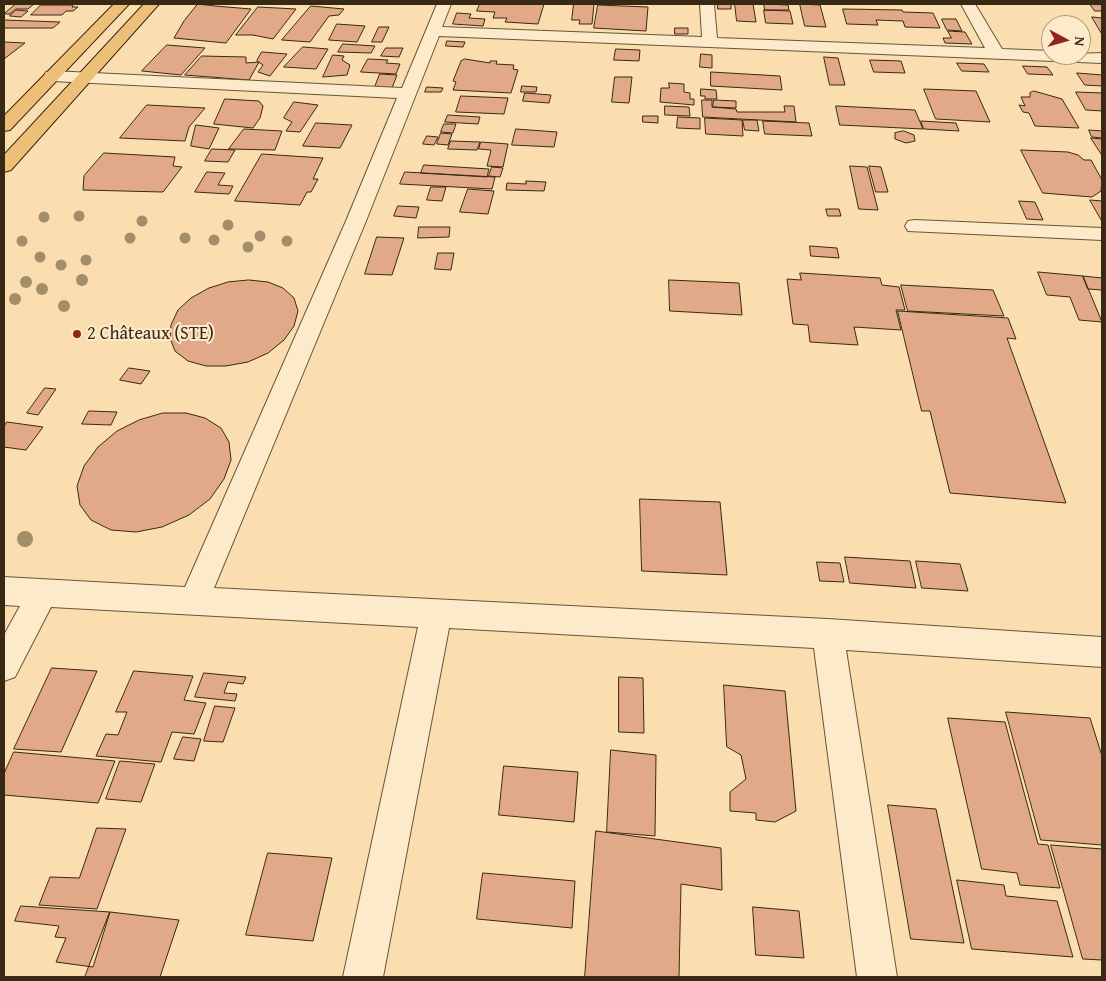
<!DOCTYPE html>
<html>
<head>
<meta charset="utf-8">
<style>
  body { margin:0 }
  #map { position:relative; width:1106px; height:981px; overflow:hidden; background:#fadeaf; font-family:"Gentium Book Plus",serif }
  canvas { display:block }
  .frame { position:absolute; inset:0; border:5px solid #382913; pointer-events:none }
  .north { position:absolute; left:1041px; top:15px; width:50px; height:50px; box-sizing:border-box; background:#fceacb; border:1px solid #ae9d81; border-radius:50%; rotate:96deg; font-size:14px; font-weight:700; line-height:20px; text-align:center; color:#382913 }
  .north::after { content:''; display:block; margin:auto; width:18px; height:22px; background:#8f2418; clip-path:polygon(50% 0,100% 100%,50% 72%,0 100%) }
</style>
</head>
<body>
<div id="map">
<canvas width="1106" height="981"></canvas>
<div class="frame"></div>
<div class="north">N</div>
</div>
<script>
const ctx = document.querySelector('canvas').getContext('2d');
ctx.lineJoin = 'round';
function fill(path, color) { ctx.fillStyle = color; ctx.fill(path, 'evenodd'); }
function trace(path, color, width, dash) { ctx.strokeStyle = color; ctx.lineWidth = width; ctx.lineCap = dash ? 'butt' : 'round'; ctx.setLineDash(dash || []); ctx.stroke(path); }
function label(font, color, halo, rows, align = 'center') {
  ctx.font = font + ' "Gentium Book Plus",serif'; ctx.lineWidth = 4; ctx.setLineDash([]); ctx.textBaseline = 'middle'; ctx.strokeStyle = halo; ctx.fillStyle = color; for (const [text, x, y, turn = 0] of rows) {
    ctx.save(); ctx.translate(x, y); ctx.rotate((+turn || 0) * Math.PI / 180); ctx.textAlign = isNaN(turn) ? turn : align; if (halo) ctx.strokeText(text, 0, 0); ctx.fillText(text, 0, 0); ctx.restore();
  }
}
const building = new Path2D(`
  M16 4H34L28 9H16L10 14H4Z
  M198 4 215 6 251 9 226 43 174 38 184 21Z
  M480 4H544L538 24 505 22 507 18H493L495 12 477 11Z
  M574 4H594L592 24H579L580 20H572Z
  M718 4H731V9H718Z
  M735 4H753L756 22 737 21Z
  M764 4 788 5 789 10H765Z
  M800 4 820 5 826 27 805 26Z
  M1090 4H1102V11H1095Z
  M41 5H73L72 7H78L73 11H66L62 15H31Z
  M598 5 648 7 646 31 594 28Z
  M311 6 344 9 339 15 329 16 310 42 282 40Z
  M258 7 296 9 273 39 253 35H236Z
  M843 9 902 10 903 12 933 13 940 28 905 27 903 21 876 20 878 25 847 24Z
  M16 10 28 11 21 17 10 16Z
  M764 10 790 11 793 24 766 23Z
  M457 13 471 14 469 18 485 19 483 26 453 24Z
  M1092 17 1102 18V34Z
  M942 19H956L962 31 947 30Z
  M4 20 60 22 53 28H5Z
  M337 24 365 26 357 42 329 40Z
  M379 27H389L382 42H372Z
  M675 28H688V34H675Z
  M948 31 965 32 972 44 945 43 943 38H951Z
  M447 41 465 42 463 47 446 46Z
  M4 42 25 43 4 59Z
  M343 44 375 46 371 53 338 52Z
  M167 45 205 48 181 75 142 71Z
  M303 47 328 49 316 69 284 67Z
  M386 48H403L399 57 381 56Z
  M616 49 640 50 639 61 614 60Z
  M262 52 287 54 270 76 258 72 263 65 257 61Z
  M701 54 712 55V68L700 67Z
  M333 55 344 56 342 60 350 65 347 75 323 77Z
  M202 56 246 57V63L259 62 249 80 185 75Z
  M824 57 838 58 845 85H830Z
  M368 59 388 60 386 63 400 64 396 74 361 72Z
  M465 59 490 63V61H497L496 64 514 65 513 69 518 70 511 93 453 90 456 82 453 81 461 61Z
  M870 60 901 61 905 73 874 72Z
  M957 63 984 64 989 72 962 71Z
  M1023 66 1047 67 1053 75 1028 74Z
  M711 72 780 76 782 90 711 86Z
  M1077 73 1102 75V86L1085 85Z
  M380 74 397 75 392 88 375 87Z
  M615 77H632L629 103 612 102Z
  M669 83 684 84V92L690 93V99H694V105L660 102 661 88H669Z
  M522 86 537 87 536 92H521Z
  M427 87 443 88 441 92H425Z
  M701 89 716 90 717 99H705V96H701Z
  M924 89 976 91 990 122 936 119Z
  M1034 91 1062 99 1079 128 1035 126 1029 113 1023 112 1019 105 1025 106 1021 97H1030V93Z
  M1076 92 1102 93V111L1086 110Z
  M525 93 551 95 549 103 523 101Z
  M461 96 508 98 504 114 456 112Z
  M225 99 259 101 263 106 260 118 253 128 214 124Z
  M702 100H712V107L736 109 737 112H785L784 106H794L796 122 703 117Z
  M714 100 736 101V108L713 107Z
  M294 102 318 105 300 132 286 131 292 122 284 118Z
  M147 105 205 108 189 127 185 141 120 138Z
  M665 106 689 107 690 116 665 115Z
  M836 106 915 110 923 129 840 125Z
  M448 115 480 117 478 124 445 122Z
  M643 116H658V123L643 122Z
  M678 117 700 118V129L677 128Z
  M705 118 742 120 743 136 706 134Z
  M743 120H757L759 131 745 130Z
  M763 121 809 123 812 136 765 134Z
  M921 121 956 123 959 131 924 129Z
  M316 123 352 125 340 148 303 146Z
  M444 124H456L453 133 441 132Z
  M196 125 219 128 209 149 191 146Z
  M244 129 282 131 275 150 229 149Z
  M516 129 557 132 554 147 512 145Z
  M1089 130 1102 131V138L1092 137Z
  M904 131 914 135 915 141 906 143 895 139V133Z
  M441 133 452 134 448 145 437 144Z
  M427 136 438 137 434 145 423 144Z
  M1091 138 1102 139V155Z
  M451 141 480 142 477 150 448 149Z
  M481 142 508 144 503 167 487 166 491 150 479 149Z
  M212 149 235 150 228 162 205 161Z
  M1021 150 1068 152 1078 155 1084 160H1091L1102 180 1101 191 1092 197 1043 193Z
  M104 153 175 157 173 166 182 167 163 192 83 190 84 176Z
  M262 154 323 158 313 179H318L311 192H307L300 205 235 201Z
  M424 165 489 169 487 177 421 173Z
  M850 166 867 167 878 210 859 209Z
  M869 166 881 167 888 192H876Z
  M492 167 503 168 500 177 489 176Z
  M207 172 225 173 218 185 233 186 229 194 195 192Z
  M405 172 495 177 492 189 400 184Z
  M526 181 546 182 544 191 506 190 507 183 526 184Z
  M431 187H446L442 201 427 200Z
  M468 189 494 191 488 214 460 212Z
  M1090 200 1102 201V221Z
  M1019 201 1035 202 1043 220 1027 219Z
  M398 206 419 207 416 218 394 216Z
  M826 209H839L841 216H828Z
  M419 227H450L449 237 418 238Z
  M377 237 404 238 392 275 365 274Z
  M810 246 837 248 839 258 811 256Z
  M438 253H454L451 270 435 269Z
  M1038 272 1083 276 1102 322 1079 320 1070 297 1047 295Z
  M800 273 880 278 882 285 899 287 905 310H896L901 330 854 327 858 345 810 342 808 325 793 324 787 279 801 280Z
  M1083 276 1102 278V290L1088 289Z
  M249 280 268 282 283 288 294 298 298 311 294 326 284 340 268 353 248 362 226 366H206L188 361 175 351 170 338 171 325 178 310 191 298 209 288 228 282Z
  M669 280 739 283 742 315 670 311Z
  M901 285 993 290 1004 316 908 311Z
  M898 311 1008 318 1016 339 1007 338 1066 503 950 493 930 411H922Z
  M129 368 150 371 141 384 120 380Z
  M45 388 56 389 38 415 27 413Z
  M89 411 117 412 111 425 82 424Z
  M163 413H186L205 418 221 428 229 442 231 460 224 479 210 499 189 515 162 527 136 532 111 530 91 520 80 505 77 486 84 466 98 447 117 431 139 420Z
  M7 422 43 427 26 450 4 447V427Z
  M640 499 720 502 727 575 642 571Z
  M845 557 910 561 916 588 850 583Z
  M916 561 960 564 968 591 922 588Z
  M817 562 840 563 844 582 820 581Z
  M52 668 97 671 61 752 14 749Z
  M134 671 193 676 184 700 206 703 194 734 172 732 161 762 96 756 106 734 118 735 127 712H116Z
  M204 673 246 677 243 684 228 682 224 693 237 694 235 701 195 697Z
  M619 677 643 678 644 733 619 732Z
  M724 685 785 691 796 811 775 822 756 820V813L730 811V792L746 779 741 755 727 747Z
  M215 706 235 708 223 742 204 741Z
  M1006 712 1090 718 1102 756V845L1041 840Z
  M948 718 1005 722 1038 844 1048 845 1060 888 1020 885 1017 873 982 869Z
  M183 737 201 739 194 761 174 759Z
  M611 750 656 755 655 836 607 832Z
  M14 752 115 761 98 803 4 795V774Z
  M120 761 155 764 141 802 106 799Z
  M504 766 578 772 574 822 499 815Z
  M888 805 936 809 964 943 911 939Z
  M97 828 126 829 97 909 39 905 50 877 79 878Z
  M596 831 721 848 722 890 681 884 679 977H585Z
  M1051 845 1102 849V960L1083 959Z
  M268 853 332 858 313 941 246 935Z
  M483 873 575 881 572 928 477 919Z
  M957 880 1004 885 1006 896 1057 901 1073 957 972 949Z
  M21 906 110 912 93 967 56 962 66 938 55 937 59 926 15 921Z
  M753 907 799 911 804 958 756 955Z
  M110 912 179 920 160 977H85Z`);
const minor = new Path2D(`
  M437 4H451L442 27 702 37 700 4H714L717 38 985 48 961 4H975L1002 49 1051 51V55L1102 53V63L439 36 366 221 214 588 828 619 1102 637V667L846 650 897 977H857L814 648 449 628 383 977H343L418 627 51 607 15 677 4 681V635L20 606 4 605V577L185 587 346 221 397 98 52 81 46 80 44 76 46 72 52 71 402 88Z
  M915 220 1102 228V240L908 231 905 226 908 221Z`);
const major = new Path2D(`
  M114 4H129L10 130 4 131V116Z
  M144 4H159L11 170 4 172V155Z`);
const trees = [
  [79,216,5.5],
  [44,217,5.5],
  [142,221,5.5],
  [228,225,5.5],
  [260,236,5.5],
  [130,238,5.5],
  [185,238,5.5],
  [214,240,5.5],
  [22,241,5.5],
  [287,241,5.5],
  [248,247,5.5],
  [40,257,5.5],
  [86,260,5.5],
  [61,265,5.5],
  [82,280,6],
  [26,282,6],
  [42,289,6],
  [15,299,6],
  [64,306,6],
  [25,539,8]
];
const markers = [
  [77,334,5,"#8f2418"]
];
const poiNames = [
  ["2 Châteaux (STE)",87,334]
];
fill(building, '#e2a988');
trace(building, '#382913', 1);
trace(minor, '#68563a', 2);
trace(major, '#382913', 2);
fill(minor, '#fceacb');
fill(major, '#edbf78');
ctx.fillStyle = '#a28f69';
for (const [x, y, r] of trees) { ctx.beginPath(); ctx.arc(x, y, r, 0, 2 * Math.PI); ctx.fill(); }
for (const [x, y, r, color] of markers) { const dot = new Path2D(); dot.arc(x, y, r, 0, 2 * Math.PI); ctx.fillStyle = color; ctx.fill(dot); trace(dot, '#fceacb', 2); }
label('18px', '#382913', '#fceacb', poiNames, 'left');
</script>
</body>
</html>
